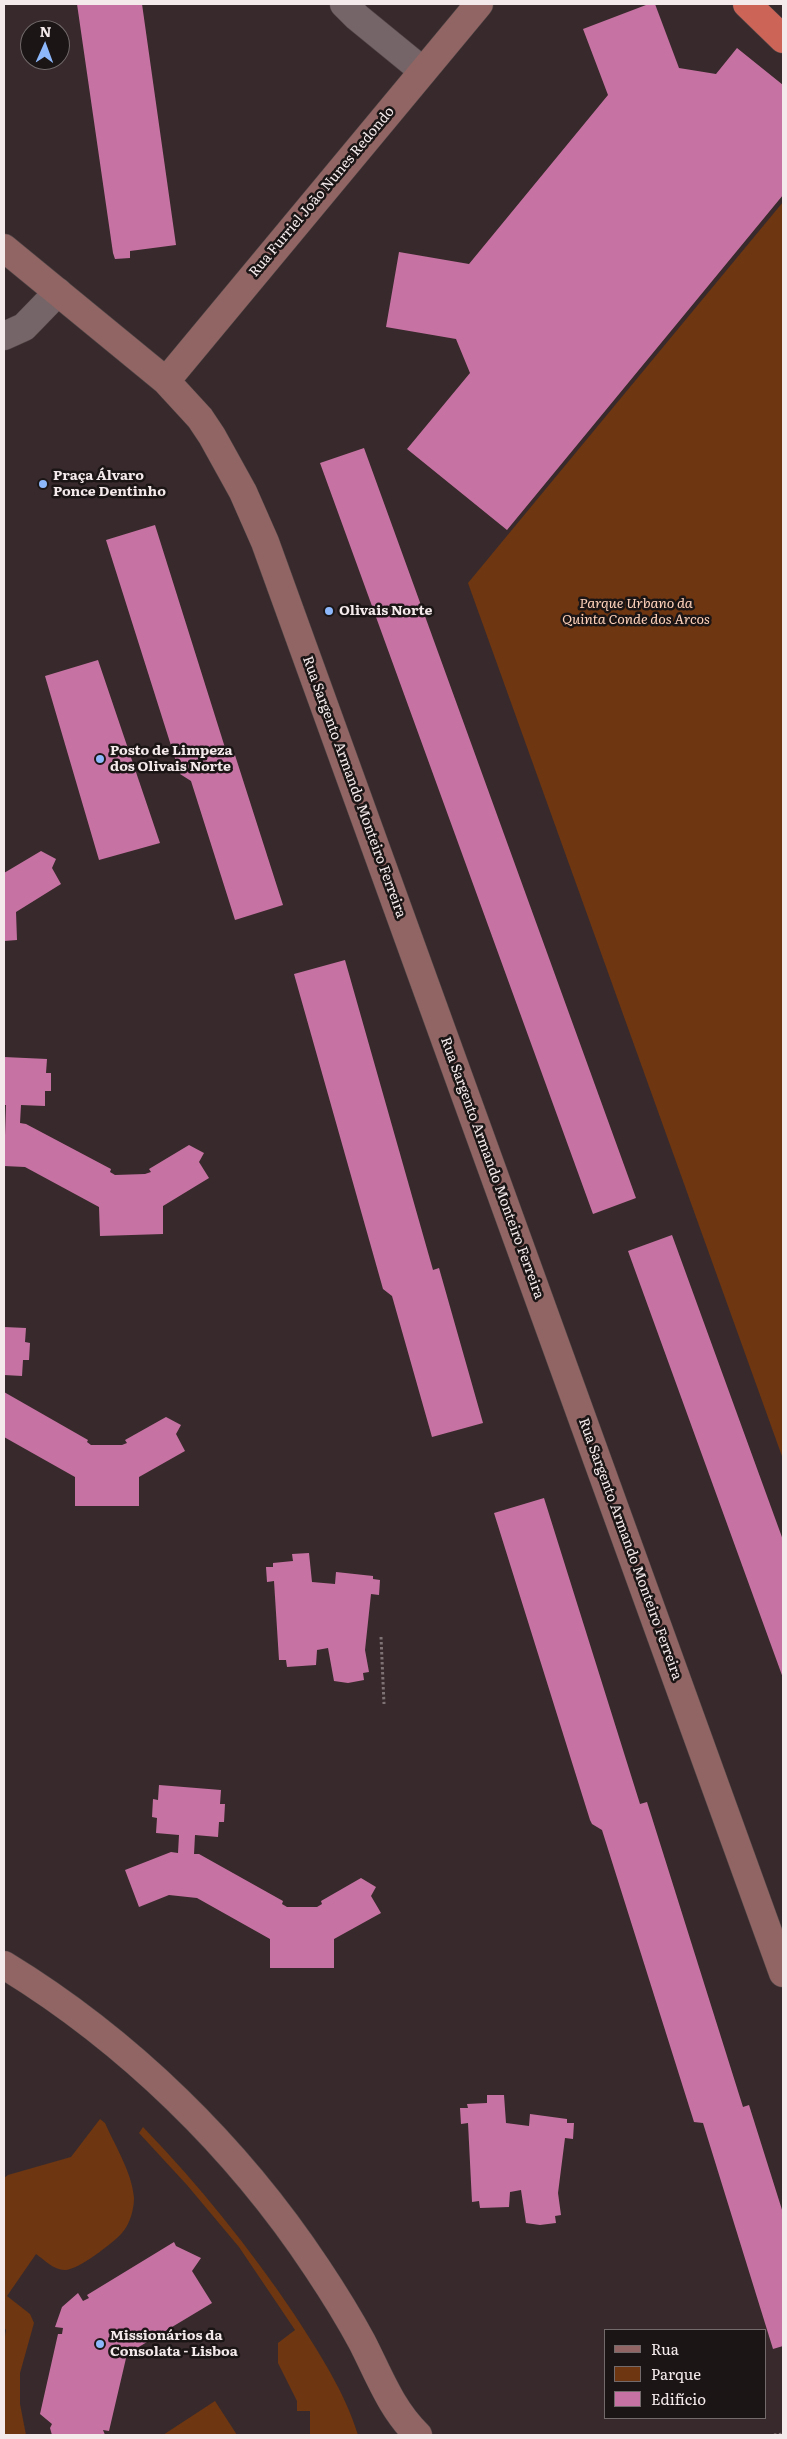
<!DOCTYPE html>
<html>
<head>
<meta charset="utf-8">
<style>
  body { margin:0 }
  #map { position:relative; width:787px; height:2439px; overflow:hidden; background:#382a2c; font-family:Literata,serif }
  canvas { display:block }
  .frame { position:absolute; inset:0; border:5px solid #f4eaeb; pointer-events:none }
  .legend { position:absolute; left:604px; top:2329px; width:162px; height:90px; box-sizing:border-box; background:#1b1516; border:1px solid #726a6b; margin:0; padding:6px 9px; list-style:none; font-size:15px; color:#f4eaeb }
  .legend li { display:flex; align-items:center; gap:10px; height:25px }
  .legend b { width:25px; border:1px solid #726a6b }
  .north { position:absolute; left:20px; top:20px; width:50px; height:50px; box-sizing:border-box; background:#1b1516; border:1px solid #726a6b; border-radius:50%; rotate:2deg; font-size:14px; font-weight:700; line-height:20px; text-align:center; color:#f4eaeb }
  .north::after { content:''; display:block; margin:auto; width:18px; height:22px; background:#8db9fc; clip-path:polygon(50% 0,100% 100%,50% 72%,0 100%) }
</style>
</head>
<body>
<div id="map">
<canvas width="787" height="2439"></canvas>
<div class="frame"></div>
<ul class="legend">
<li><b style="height:6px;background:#906563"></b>Rua</li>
<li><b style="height:14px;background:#6e3611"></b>Parque</li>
<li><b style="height:14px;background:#c673a3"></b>Edifício</li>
</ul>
<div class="north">N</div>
</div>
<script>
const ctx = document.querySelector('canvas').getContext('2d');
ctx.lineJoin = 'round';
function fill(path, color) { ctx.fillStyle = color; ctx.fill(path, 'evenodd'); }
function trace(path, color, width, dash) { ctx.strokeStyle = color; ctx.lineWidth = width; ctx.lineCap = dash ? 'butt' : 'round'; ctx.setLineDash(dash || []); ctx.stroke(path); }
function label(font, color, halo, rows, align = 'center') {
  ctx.font = font + ' Literata,serif'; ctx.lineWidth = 5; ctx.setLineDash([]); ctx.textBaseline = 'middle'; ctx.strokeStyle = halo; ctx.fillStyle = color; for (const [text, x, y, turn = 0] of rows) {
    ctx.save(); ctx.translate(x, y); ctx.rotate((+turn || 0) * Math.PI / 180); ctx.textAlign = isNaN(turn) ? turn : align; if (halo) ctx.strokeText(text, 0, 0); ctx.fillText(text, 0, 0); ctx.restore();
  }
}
const green = new Path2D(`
  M783 202V1459L468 583Z
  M100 2119 105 2123C115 2146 132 2172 134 2198 134 2209 130 2224 122 2233 113 2243 78 2270 65 2270 53 2270 45 2260 36 2254L7 2296 30 2314 34 2323 20 2373V2404L26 2435H4V2343L6 2330 4 2327V2178L8 2175 71 2157Z
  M143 2127C199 2185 249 2247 294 2314 318 2351 345 2392 358 2435H310V2411H297V2401L278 2363V2343L295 2330 239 2247 187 2185 139 2133Z
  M215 2401 237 2435H163Z`);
const building = new Path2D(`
  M77 4H142L176 245 130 251V258L115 259 113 253Z
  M655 4 679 68 716 74 737 48 783 85V195L507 530 407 449 470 373 456 339 386 327 399 252 469 264 608 95 583 29 646 5Z
  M364 448 636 1198 593 1214 320 463Z
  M155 525 227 754 234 752 283 905 235 920 191 781 180 774 106 540Z
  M98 660 160 843 99 860 45 676Z
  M41 851 56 859 52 868 61 884 16 912 17 940 4 941V873Z
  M345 960 433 1270 439 1268 483 1423 432 1437 392 1296 383 1289 294 974Z
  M4 1057 47 1059 46 1073H51V1091H45V1106L21 1105 20 1123 26 1124 111 1169 110 1172 115 1175 145 1174 151 1172 149 1169 189 1145 204 1153 199 1162 209 1178 163 1206V1234L100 1236 99 1207 25 1167 4 1166 6 1105H4Z
  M672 1235 783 1540V1678L628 1251Z
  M4 1327 26 1328 25 1342 30 1343 29 1360H23L22 1376 4 1375Z
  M4 1392 88 1440 87 1442 91 1445H122L127 1443 125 1440 166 1417 181 1425 176 1434 185 1451 139 1477V1506H75V1477L4 1437Z
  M544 1498 640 1804 647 1802 743 2107 749 2105 783 2213V2346L773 2349 703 2123 694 2122 602 1830 592 1824 590 1820 494 1513Z
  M309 1553 312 1582 335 1584 336 1572 373 1576V1579L380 1580 379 1595 371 1594 365 1650 369 1672 363 1673 364 1680 348 1683 334 1681 328 1648 317 1650 316 1665 287 1667 286 1660H279L274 1581 267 1582 266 1567H273V1563L293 1561 292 1554Z
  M159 1785 221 1790 220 1804H225L224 1822H219L218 1837 195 1835 194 1854H199L283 1901 282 1904 287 1907H317L322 1904 321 1901 361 1878 376 1887 371 1896 381 1913 334 1939V1968H270V1939L197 1898 169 1895 139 1907 125 1870 171 1852 178 1853 179 1835 156 1833 157 1818 152 1817 153 1799 158 1800Z
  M487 2095H504L506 2123 529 2126 530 2114 567 2119V2123H574L573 2139 565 2138 558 2193 561 2215 555 2216 556 2223 540 2225 526 2223 521 2190 510 2192 509 2207 480 2208 479 2201 472 2202 468 2123 461 2124 460 2108H468L467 2104 487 2103Z
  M174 2242 176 2246 201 2258 192 2271 212 2303 127 2354 109 2431 103 2430 105 2435H52L50 2428 52 2424 40 2414 58 2334H62L63 2328 55 2327 62 2307 78 2293 83 2301 89 2298 87 2295Z`);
const path = new Path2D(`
  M381 1637 384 1704
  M774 2435 783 2434`);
const street = new Path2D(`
  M344 4 357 17 423 71
  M4 336 24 327 58 292`);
const secondary = new Path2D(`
  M4 248 166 381 200 418 212 436 243 492 265 542 783 1973
  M166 381 479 4
  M4 1965C127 2040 237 2147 317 2268 333 2292 348 2316 362 2342 379 2375 391 2409 418 2435`);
const highway = new Path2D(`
  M747 4 783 39`);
const markers = [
  [43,484,5,"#8db9fc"],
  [329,611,5,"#8db9fc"],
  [100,759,5,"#8db9fc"],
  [100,2344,5,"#8db9fc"]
];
const streetNames = [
  ["Rua Furriel João Nunes Redondo",322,192,-50],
  ["Rua Sargento Armando Monteiro Ferreira",354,787,70],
  ["Rua Sargento Armando Monteiro Ferreira",492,1168,70],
  ["Rua Sargento Armando Monteiro Ferreira",630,1549,70]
];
const poiNames = [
  ["Praça Álvaro",53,476],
  ["Ponce Dentinho",53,492],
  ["Olivais Norte",339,611],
  ["Posto de Limpeza",110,751],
  ["dos Olivais Norte",110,767],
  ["Missionários da",110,2336],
  ["Consolata - Lisboa",110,2352]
];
const parkNames = [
  ["Parque Urbano da",636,604],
  ["Quinta Conde dos Arcos",636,620]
];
fill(green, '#6e3611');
fill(building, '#c673a3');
trace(street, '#524648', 29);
trace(secondary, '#524648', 29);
trace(highway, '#524648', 29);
trace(path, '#7f7274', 3, [2.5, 2.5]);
trace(street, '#766568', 28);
trace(secondary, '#906563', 28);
trace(highway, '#cc6558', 28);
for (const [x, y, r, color] of markers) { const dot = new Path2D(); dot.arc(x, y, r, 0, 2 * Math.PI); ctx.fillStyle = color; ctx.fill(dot); trace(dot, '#1b1516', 2); }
label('14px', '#f4eaeb', '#1b1516', streetNames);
label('bold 14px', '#f4eaeb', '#1b1516', poiNames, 'left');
label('italic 14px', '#fed2ba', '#1b1516', parkNames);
</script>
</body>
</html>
